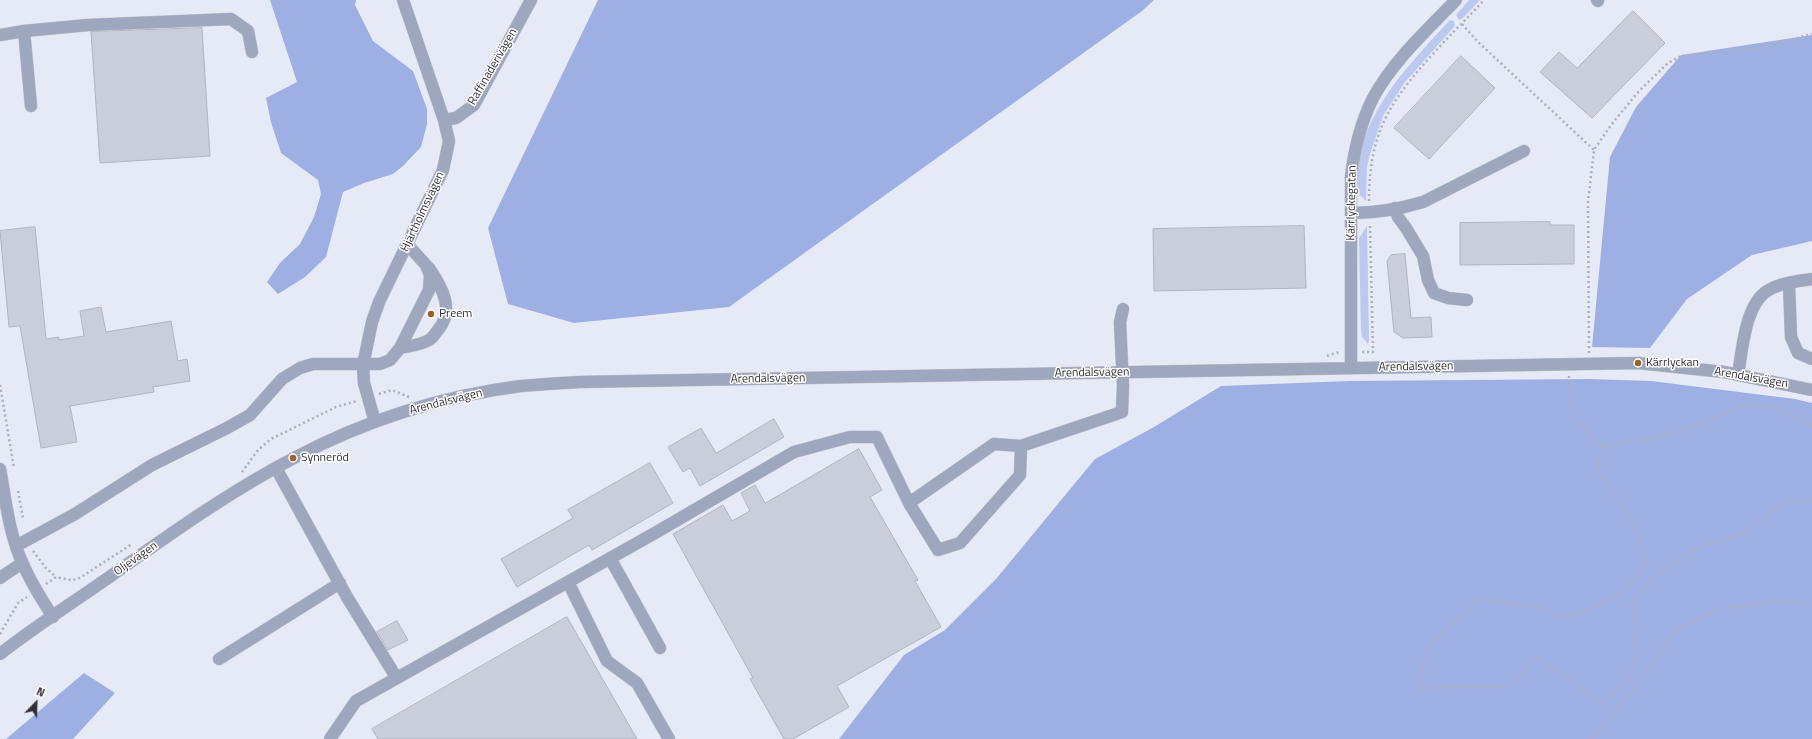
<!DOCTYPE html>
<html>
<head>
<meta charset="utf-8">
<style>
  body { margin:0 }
  #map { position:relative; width:1812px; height:739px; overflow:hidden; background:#e6eaf6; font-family:"Titillium Web",sans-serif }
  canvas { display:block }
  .north { position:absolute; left:16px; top:683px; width:40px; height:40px; -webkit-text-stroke:3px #fff; paint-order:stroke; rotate:23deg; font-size:11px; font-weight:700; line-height:16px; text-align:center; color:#303136 }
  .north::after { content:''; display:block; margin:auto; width:14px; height:18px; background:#303136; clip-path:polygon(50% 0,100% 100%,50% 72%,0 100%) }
</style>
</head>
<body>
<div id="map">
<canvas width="1812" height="739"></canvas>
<div class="north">N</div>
</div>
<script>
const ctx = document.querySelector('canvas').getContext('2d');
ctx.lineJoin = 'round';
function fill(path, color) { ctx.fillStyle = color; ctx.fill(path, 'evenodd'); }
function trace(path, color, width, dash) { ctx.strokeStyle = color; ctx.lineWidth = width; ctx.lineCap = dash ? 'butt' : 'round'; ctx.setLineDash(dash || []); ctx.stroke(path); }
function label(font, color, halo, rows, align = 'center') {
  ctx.font = font + ' "Titillium Web",sans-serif'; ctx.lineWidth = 3; ctx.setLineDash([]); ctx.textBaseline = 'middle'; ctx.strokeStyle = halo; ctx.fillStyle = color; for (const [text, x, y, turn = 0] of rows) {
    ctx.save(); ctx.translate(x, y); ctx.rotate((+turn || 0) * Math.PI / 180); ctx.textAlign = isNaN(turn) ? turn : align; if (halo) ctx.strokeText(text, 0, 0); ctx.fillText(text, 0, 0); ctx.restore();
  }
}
const green = new Path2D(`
  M1469 0H1480L1462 19 1459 20 1456 15Z
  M1450 20 1454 21 1455 26 1405 82 1383 116 1370 154 1367 167 1366 201 1358 193C1351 122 1406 68 1450 20Z
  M1367 226 1369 341 1368 344 1362 337 1361 330 1359 238Z`);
const forest = new Path2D(`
  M270 0H356L355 5 373 41 413 71 427 109V124L421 147 403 166 393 174 364 183 343 192 326 257 305 277 278 294 267 282 280 263 300 244 314 217 321 194 318 180 281 153 271 122 266 98 297 82Z
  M598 0H1154L1142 11 729 307 574 323 508 304 488 228Z
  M1812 35V241L1752 255 1687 299 1650 348 1592 347 1610 157 1636 107 1681 55Z
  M1589 379 1651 381 1795 399 1812 403V739H839L904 655 945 630 996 579 1095 459 1154 427 1221 386 1349 381Z
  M84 673 115 693 73 739H6Z`);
const building = new Path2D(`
  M1633 11 1665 43 1592 118 1540 72 1559 52 1577 68Z
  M202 28 210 156 100 163 91 32Z
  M1461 56 1495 88 1429 159 1394 128Z
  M1550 222V225H1574V264L1460 265V223Z
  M1304 226 1306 288 1154 291 1153 229Z
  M35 227 46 339 59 337V340L84 336 80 311 101 307 106 332 171 321 178 361 187 359 190 381 153 387 154 392 70 406 77 442 41 448 20 326 9 327 0 231Z
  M1405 254 1411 318 1431 317 1432 337 1403 338 1394 332 1387 261 1391 255Z
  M774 419 784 437 700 486 690 468 683 472 668 447 701 428 716 453Z
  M859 449 882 490 870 497 918 580 915 581 941 627 837 686 849 707 793 739H784L750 679 753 678 673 534 723 505 732 521 750 511 741 493 755 485 765 503Z
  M650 463 673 503 592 550 589 545 517 587 501 559 573 518 568 510Z
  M567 617 637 739H378L372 729Z
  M397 621 408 640 388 650 377 632Z`);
const path = new Path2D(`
  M1462 24 1477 41 1594 150
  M1369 201C1369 175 1372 149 1382 126 1399 83 1453 34 1484 0
  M1362 352H1373L1370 224
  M1589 353 1588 202 1594 150 1611 125 1639 91 1668 63 1679 57 1756 49 1812 34
  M1327 356 1339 352
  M1569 376 1573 417 1603 446 1675 433 1746 405 1773 407 1812 426
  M0 385 14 468
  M379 394 392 390 409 397
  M1603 446 1596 470 1639 534 1645 568 1624 591 1589 610 1560 617 1535 606 1478 600 1426 648 1420 689 1446 687H1509L1535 656 1600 704 1631 678 1637 640 1632 602 1658 572 1697 548 1743 533 1785 501 1812 500
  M242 472 258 450 271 439 336 407 357 401
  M18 491 23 518
  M33 551 46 568 56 577
  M46 584 56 577 71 580 78 579 132 544
  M0 634 18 603 27 597
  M1591 739 1631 692 1674 631 1721 609 1780 601 1812 604`);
const minor = new Path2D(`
  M1597 0 1598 1
  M24 31 88 25 231 19 248 31 252 52
  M0 35 24 31 31 106
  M444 120 456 118 474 105 531 0
  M1395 208 1398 217 1406 228 1423 256 1428 280 1434 293 1448 298 1467 300
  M1351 213C1375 213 1400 209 1423 202L1524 151
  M1789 283 1791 337 1798 353 1812 359
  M400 348C409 346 421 345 429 340 433 338 435 333 438 330 455 310 442 287 429 268
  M1351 368V177C1354 151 1361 122 1373 98 1393 61 1427 30 1456 0
  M1738 375C1742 351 1745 305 1767 291 1780 283 1797 281 1812 279
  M375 422 364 383 363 365 372 322 379 302 443 170 449 141 444 120 403 0
  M276 468 347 597 396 677
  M0 469C6 501 9 535 23 564 31 583 42 600 53 617
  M909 503 938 550 960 543 1020 475 1021 446
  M16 546 75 514 152 465 227 428 250 415 282 379 300 368 313 364H380L390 360 400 348 429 290 430 275 426 265 407 244
  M610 558 660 648
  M0 578 22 563
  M568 582 607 661 637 683 669 739
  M0 654C37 625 77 600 115 573 172 533 232 490 294 458 364 421 442 396 521 386 540 384 560 383 579 382L1638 363 1724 372 1812 390
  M219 659 340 583
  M330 739 356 701 655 533 794 452 850 437H877L909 503 994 444 1021 446 1122 412 1123 386 1120 322 1123 309`);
const markers = [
  [431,314,4,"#9e6126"],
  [1638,363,4,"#9e6126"],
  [293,458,4,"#9e6126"]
];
const streetNames = [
  ["Raffinaderivägen",493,67,-60],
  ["Kärrlyckegatan",1352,203,-89],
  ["Hjärtholmsvägen",423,212,-65],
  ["Arendalsvägen",1416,367,-1],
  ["Arendalsvägen",1092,373,-1],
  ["Arendalsvägen",1751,378,10],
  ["Arendalsvägen",768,379,-1],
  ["Arendalsvägen",446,402,-14],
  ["Oljevägen",136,559,-35]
];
const poiNames = [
  ["Preem",439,314],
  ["Kärrlyckan",1646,363],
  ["Synneröd",301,458]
];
fill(green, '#bbc8ef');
fill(forest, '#9eafe4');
fill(building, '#caceda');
trace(building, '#b1b4c0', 1);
trace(minor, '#c2c5d0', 13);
trace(path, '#acafb9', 2.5, [2, 3]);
trace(minor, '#9fa7be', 12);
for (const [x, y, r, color] of markers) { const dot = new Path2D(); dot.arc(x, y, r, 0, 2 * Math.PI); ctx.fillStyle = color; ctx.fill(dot); trace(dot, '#fff', 1.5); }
label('12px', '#303136', '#fff', streetNames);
label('12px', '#303136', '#fff', poiNames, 'left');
</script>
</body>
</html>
